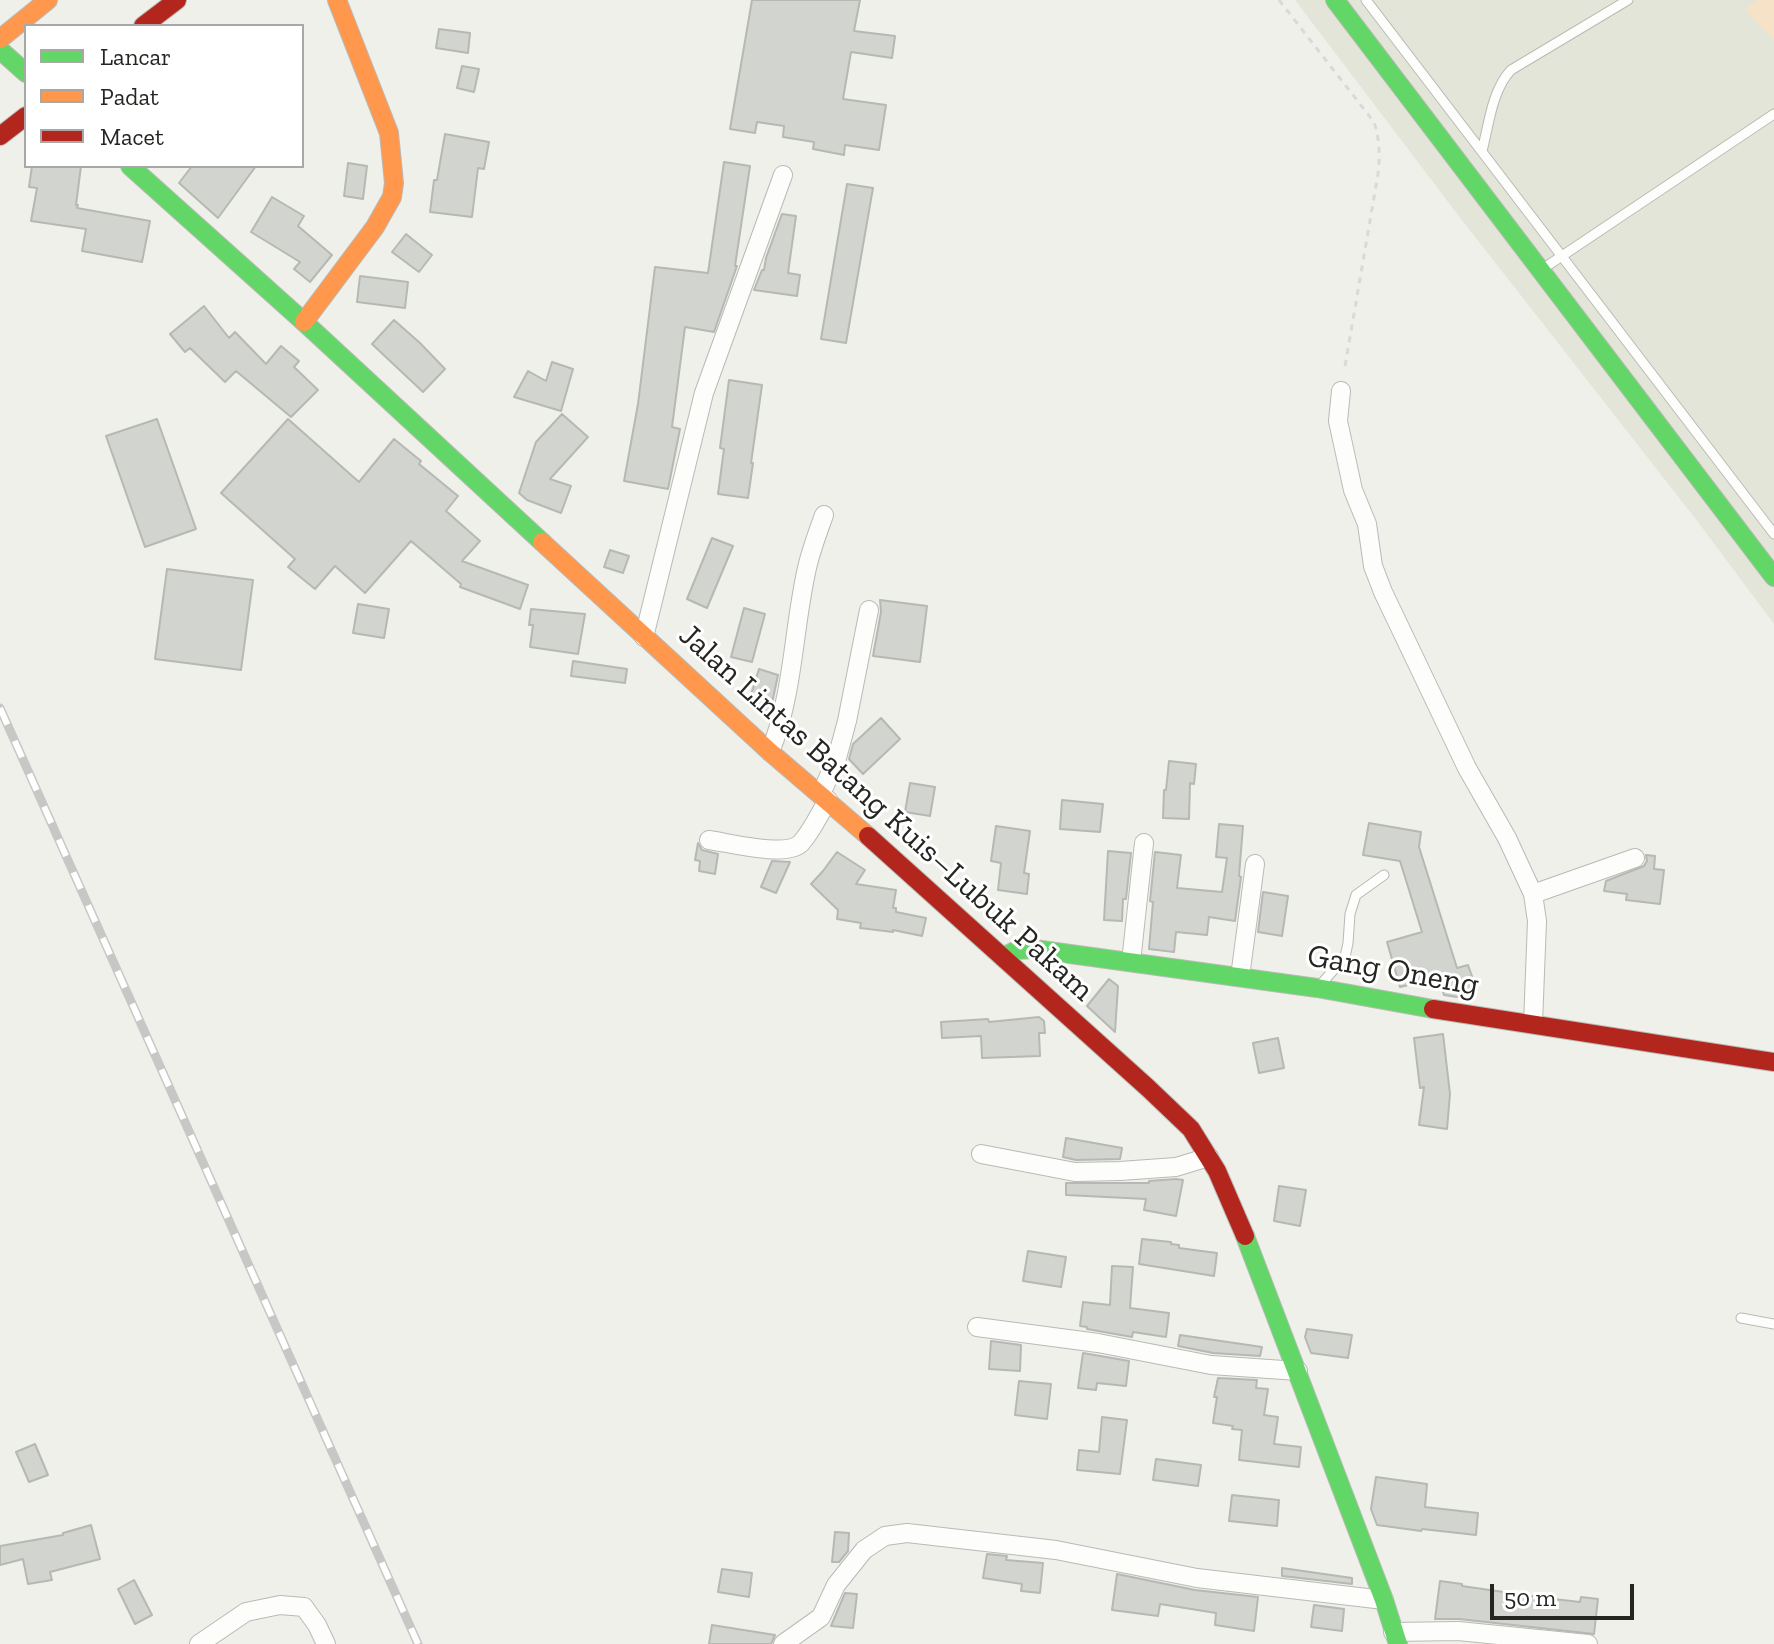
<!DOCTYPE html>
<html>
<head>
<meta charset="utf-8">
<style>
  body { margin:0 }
  #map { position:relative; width:1774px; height:1644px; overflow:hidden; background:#eff0ea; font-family:"Zilla Slab",serif }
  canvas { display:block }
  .legend { position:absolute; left:24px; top:24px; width:280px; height:144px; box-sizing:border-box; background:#fff; border:2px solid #a8a8a7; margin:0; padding:10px 14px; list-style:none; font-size:24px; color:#252622 }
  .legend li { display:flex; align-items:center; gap:16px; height:40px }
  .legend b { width:40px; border:2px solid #a8a8a7 }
  .scale { position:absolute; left:1490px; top:1584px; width:144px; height:36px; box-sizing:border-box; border:4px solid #252622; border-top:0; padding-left:10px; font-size:24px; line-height:28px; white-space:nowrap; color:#252622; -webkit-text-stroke:6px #fff; paint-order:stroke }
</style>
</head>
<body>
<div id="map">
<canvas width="1774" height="1644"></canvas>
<ul class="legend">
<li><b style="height:10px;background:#63d668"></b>Lancar</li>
<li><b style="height:10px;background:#ff974d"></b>Padat</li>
<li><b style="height:10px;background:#b3261e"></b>Macet</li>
</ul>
<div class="scale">50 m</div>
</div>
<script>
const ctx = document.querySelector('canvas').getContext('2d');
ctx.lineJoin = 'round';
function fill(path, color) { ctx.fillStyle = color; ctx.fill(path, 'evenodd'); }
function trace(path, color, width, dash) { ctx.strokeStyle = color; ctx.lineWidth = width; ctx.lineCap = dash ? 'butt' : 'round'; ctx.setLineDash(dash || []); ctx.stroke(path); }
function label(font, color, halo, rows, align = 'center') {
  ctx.font = font + ' "Zilla Slab",serif'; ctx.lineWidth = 6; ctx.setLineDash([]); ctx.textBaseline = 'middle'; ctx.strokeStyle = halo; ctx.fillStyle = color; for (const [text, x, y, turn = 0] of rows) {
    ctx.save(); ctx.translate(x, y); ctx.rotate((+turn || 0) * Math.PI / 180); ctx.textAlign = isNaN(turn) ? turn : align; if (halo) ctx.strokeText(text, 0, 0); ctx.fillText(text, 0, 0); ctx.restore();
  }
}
const built = new Path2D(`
  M1295 0H1774V624L1698 522 1458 215Z`);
const green = new Path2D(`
  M1756 0H1774V40L1745 10Z`);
const building = new Path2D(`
  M752 0H860L854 31 895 36 892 58 851 52 843 99 886 105 879 150 845 145 844 155 813 149 814 142 783 137 784 126 757 122 755 133 730 129Z
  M439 29 470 33 468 53 436 48Z
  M462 66 479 69 474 92 457 88Z
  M445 134 489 142 484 169 478 168 472 217 430 212 434 180H437Z
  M724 162 750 166 735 266H737L714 332 685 327 672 427 680 429 668 489 624 481 638 404 655 267 708 273Z
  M348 163 367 166 363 199 344 196Z
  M32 166H81L76 205H78L77 208 150 221 142 262 82 251 86 229 31 221 37 188 29 187Z
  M192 166H256L218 218 179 183Z
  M847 184 873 188 846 343 821 339Z
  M272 197 304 216 298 226 332 255 310 282 294 269 300 262 251 232Z
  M782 214 796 216 788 273 800 275 797 296 754 290 762 270H764L766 258Z
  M406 234 432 255 419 272 392 252Z
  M360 276 408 282 405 308 357 302Z
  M204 306 229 338 235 332 266 364 281 346 299 361 294 367 318 390 291 417 236 371 225 382 190 348 185 352 170 334Z
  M394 320 420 343 445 369 423 392 372 344Z
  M552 362 573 369 561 411 514 397 528 371 546 381Z
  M729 380 762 385 751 463H753L748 498 718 494 724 449 720 448Z
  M562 414 588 437 550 479 571 486 561 513 527 500 519 493 536 442Z
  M157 419 196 529 145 547 106 436Z
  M288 419 359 482 394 439 421 461 419 464 458 496 446 511 480 541 462 561 528 585 520 609 460 587 461 584 411 541 365 593 335 566 315 589 288 567 295 559 221 493Z
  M712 538 733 546 707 608 687 599Z
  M610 550 629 556 623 573 604 567Z
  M167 569 253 580 241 670 155 659Z
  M880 600 927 606 920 662 873 656 881 612Z
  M358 604 389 609 384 638 353 633Z
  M744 608 765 614 752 662 731 657Z
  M531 609 585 614 578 654 530 647 533 625H529Z
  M573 661 627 669 625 683 571 676Z
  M759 669 778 675 770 713 748 704Z
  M881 718 900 739 863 774 849 759 853 744Z
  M1169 761 1196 764 1194 784 1190 783 1189 819 1163 818 1164 790H1166Z
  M910 783 935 787 930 816 905 812Z
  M1062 800 1103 804 1100 832 1060 829Z
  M1369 823 1421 832 1419 847 1457 968 1468 965 1477 990 1457 997 1444 995 1438 978 1400 987 1387 942 1422 932 1400 861 1363 855Z
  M1219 824 1243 826 1239 876 1241 877 1235 921 1209 917 1207 935 1176 932 1174 952 1149 949 1153 902 1150 901 1155 852 1181 855 1177 888 1222 892 1227 858 1216 857Z
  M996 826 1030 831 1024 873 1029 874 1027 894 998 890 1001 863 991 861Z
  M698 843 702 850 718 854 715 874 699 871 700 861 695 860Z
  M1108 851 1131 853 1126 899H1123L1122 921 1104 920Z
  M837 852 865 870 856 884 896 890 893 908H896V912L926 918 922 936 893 930V932L860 928 861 923 837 919 838 910 811 884 823 871Z
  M1646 855 1655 856 1654 869 1664 870 1660 904 1626 900 1627 894 1604 891 1606 881 1644 866 1647 861Z
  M772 861 790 862 776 893 761 887Z
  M1263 892 1288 896 1282 936 1258 932Z
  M1109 979 1118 986 1115 1032 1087 1006Z
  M1039 1017 1044 1021 1045 1033H1039L1040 1056 982 1058 981 1036 942 1038 941 1022 988 1019 989 1022Z
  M1443 1034 1450 1094 1447 1129 1419 1125 1424 1087 1420 1088 1414 1038Z
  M1278 1038 1284 1068 1259 1073 1253 1043Z
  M1066 1138 1122 1148 1120 1159 1076 1160 1063 1157Z
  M1176 1179 1183 1180 1176 1216 1144 1210 1146 1199 1066 1195V1183H1149V1181Z
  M1279 1186 1306 1190 1300 1226 1274 1221Z
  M1142 1239 1171 1242V1244L1179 1245V1248L1217 1253 1214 1276 1139 1264Z
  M1028 1251 1066 1257 1061 1287 1023 1281Z
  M1112 1266 1133 1267 1130 1308 1169 1313 1166 1337 1133 1332 1132 1337 1087 1329V1327L1080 1326 1083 1302 1110 1305Z
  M1307 1329 1352 1335 1348 1358 1311 1353 1305 1337Z
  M1180 1335 1262 1347 1260 1356 1213 1353 1178 1346Z
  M991 1341 1021 1345 1020 1371 989 1369Z
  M1083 1353 1129 1361 1126 1386 1097 1383 1096 1390 1078 1388Z
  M1218 1378 1257 1380 1256 1388 1268 1389 1264 1415 1278 1417 1274 1444 1301 1447 1299 1467 1239 1460 1242 1430 1232 1429 1233 1426 1213 1423 1217 1397H1214Z
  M1019 1381 1051 1384 1047 1419 1015 1415Z
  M1102 1417 1127 1420 1120 1474 1077 1470 1079 1450 1099 1452Z
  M35 1444 48 1475 29 1482 16 1452Z
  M1156 1459 1201 1465 1198 1486 1153 1480Z
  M1376 1477 1427 1484 1425 1507 1478 1513 1476 1535 1422 1529 1421 1531 1377 1525 1371 1509Z
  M1232 1495 1279 1500 1277 1526 1229 1521Z
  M91 1525 100 1559 50 1572 52 1580 28 1584 23 1559 0 1565V1546L63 1535V1533Z
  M835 1532 849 1533 848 1551 839 1562H832Z
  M987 1554 1007 1556 1006 1560 1043 1563 1040 1593 1021 1591 1022 1584 983 1578Z
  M1282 1568 1352 1578V1584L1282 1576Z
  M722 1569 752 1573 749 1597 718 1592Z
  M1117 1574 1195 1590 1258 1597 1254 1631 1215 1625 1216 1613 1160 1604 1158 1616 1112 1610Z
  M134 1580 152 1615 135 1624 118 1589Z
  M1440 1581 1462 1584V1586L1545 1598 1580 1602 1581 1597 1598 1599 1594 1634 1459 1619H1435Z
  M845 1593 857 1594 853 1628 831 1626Z
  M1314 1605 1344 1609 1342 1631 1311 1627Z
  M712 1625 775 1635 771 1644H709Z`);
const path = new Path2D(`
  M1279 0 1374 122C1380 140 1380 156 1378 174L1344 372`);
const lane = new Path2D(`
  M1366 0 1774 534
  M1482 151C1489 124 1492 90 1511 70L1628 0
  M1541 270 1774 114
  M1322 983 1345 957 1348 943 1350 914 1356 895 1384 875
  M1741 1318 1774 1324`);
const street = new Path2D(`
  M1341 391 1338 421 1353 490 1367 524 1373 566 1383 592 1467 768 1507 838 1533 894 1537 921 1533 1024
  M644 637 704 393 783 175
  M770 752C794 693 793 629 807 568 811 550 818 532 824 515
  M821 794 837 758 847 721 869 610
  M709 840C730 843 787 858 801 843 812 831 820 813 828 800
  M1533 894 1635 858
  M1131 962 1144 843
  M1240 977 1255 864
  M981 1154 1075 1172 1120 1171 1176 1167 1209 1157
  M977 1327 1098 1343 1211 1365 1298 1371
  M1393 1632 1458 1631 1588 1644
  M199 1644 246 1612 280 1605 304 1607 317 1625 326 1644
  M783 1644 821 1617 836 1585 864 1550 885 1536 907 1533 1056 1550 1197 1578 1384 1600`);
const fast = new Path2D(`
  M1335 0C1481 193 1629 384 1774 577
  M0 50 26 73
  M130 166 304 322 542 542
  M1003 957 1017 950 1034 949 1317 988 1433 1009
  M1245 1236 1384 1600 1398 1644`);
const slow = new Path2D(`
  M0 39 48 0
  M304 322 375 227 392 197 394 183 389 133 337 0
  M542 542 770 752 868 836`);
const jam = new Path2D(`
  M143 26 177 0
  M0 136 26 116
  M868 836 1148 1088 1191 1129 1217 1171 1245 1236
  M1433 1009 1774 1062`);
const rail = new Path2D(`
  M0 708 418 1644`);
const streetNames = [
  ["Jalan Lintas Batang Kuis–Lubuk Pakam",886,813,42],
  ["Gang Oneng",1393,971,10]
];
fill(built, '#e3e5d9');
fill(green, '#f6e3c7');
fill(building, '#d2d4d0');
trace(building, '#b6b8b4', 2);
trace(lane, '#b9bab6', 11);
trace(street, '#b9bab6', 20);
trace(fast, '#b9bab6', 20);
trace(slow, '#b9bab6', 20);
trace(jam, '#b9bab6', 20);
trace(path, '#d9d9d7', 3, [6, 6]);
trace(lane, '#fdfdfc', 9);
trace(street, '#fdfdfc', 18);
trace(fast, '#63d668', 18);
trace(slow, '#ff974d', 18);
trace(jam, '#b3261e', 18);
trace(rail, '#c7c7c6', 9);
trace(rail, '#fff', 6, [18]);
label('32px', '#252622', '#fff', streetNames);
</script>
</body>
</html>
